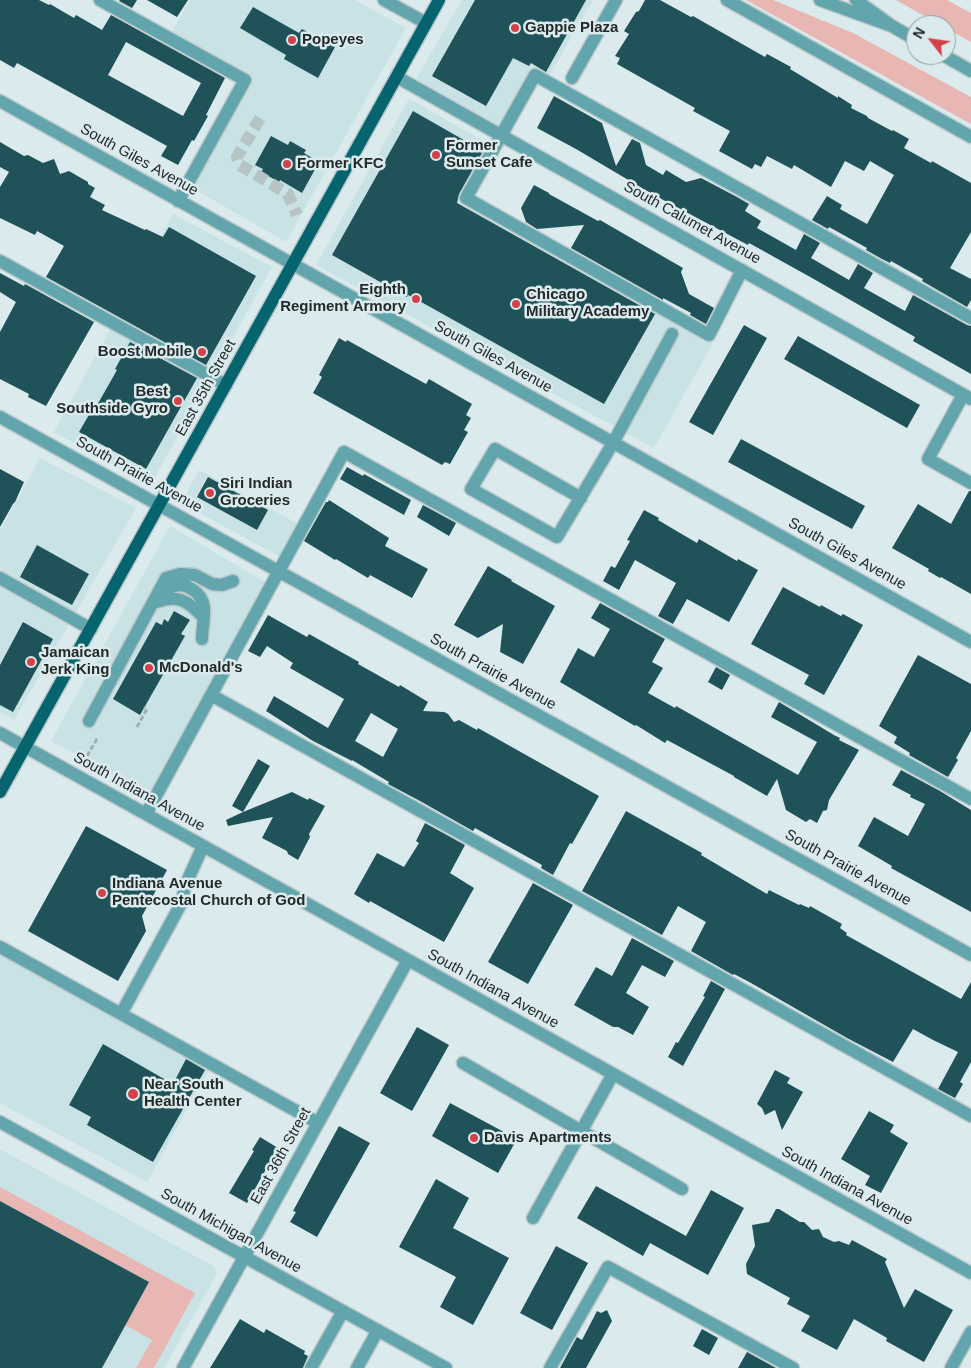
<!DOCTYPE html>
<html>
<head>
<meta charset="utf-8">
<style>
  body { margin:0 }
  #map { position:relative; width:971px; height:1368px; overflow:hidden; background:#dbebed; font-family:Arial,sans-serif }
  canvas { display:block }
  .north { position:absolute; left:906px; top:15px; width:50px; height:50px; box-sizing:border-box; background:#dbebed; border:1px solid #929e9f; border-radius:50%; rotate:300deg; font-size:14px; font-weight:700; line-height:20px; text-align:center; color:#242a2b }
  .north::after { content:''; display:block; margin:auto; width:18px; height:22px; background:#d2424b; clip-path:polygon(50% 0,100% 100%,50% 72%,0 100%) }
</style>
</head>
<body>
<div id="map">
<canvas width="971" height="1368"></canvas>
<div class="north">N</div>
</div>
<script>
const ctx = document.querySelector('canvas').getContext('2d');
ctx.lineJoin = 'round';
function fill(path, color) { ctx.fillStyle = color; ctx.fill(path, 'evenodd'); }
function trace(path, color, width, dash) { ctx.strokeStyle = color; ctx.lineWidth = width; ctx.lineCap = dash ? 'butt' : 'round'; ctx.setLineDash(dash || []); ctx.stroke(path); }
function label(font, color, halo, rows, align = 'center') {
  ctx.font = font + ' Arial,sans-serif'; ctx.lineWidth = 5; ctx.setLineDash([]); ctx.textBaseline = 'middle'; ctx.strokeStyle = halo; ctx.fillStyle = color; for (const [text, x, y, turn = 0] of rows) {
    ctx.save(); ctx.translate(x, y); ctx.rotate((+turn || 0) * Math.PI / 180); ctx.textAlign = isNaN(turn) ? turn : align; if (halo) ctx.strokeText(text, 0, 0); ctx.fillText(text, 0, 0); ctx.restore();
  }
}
const built = new Path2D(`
  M190 0H355L406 28 286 242 189 186 250 74 172 32Z
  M462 0H593L546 81 535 76 505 129 416 79Z
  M409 99 495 147 464 201 713 343 654 448 316 265Z
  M173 214 272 267 150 486 54 432Z
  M40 458 136 508 14 720 0 712V531Z
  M199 470 304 527 286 560 181 503Z
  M170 526 272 586 155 799 51 741Z
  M0 947 212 1064 147 1182 0 1103Z
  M0 1149 215 1267 216 1274 214 1279 164 1368H0Z`);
const green = new Path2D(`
  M746 0H773L853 33 971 97V124Z
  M896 0H947L971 13V42L946 28V25H940Z
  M0 1187 195 1293 154 1368H136L152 1340 125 1325 149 1282 0 1201Z`);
const building = new Path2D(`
  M0 0H39L49 5 50 4 74 18 76 15 102 30 111 15 225 78 206 115 208 116 194 141 192 140 178 165 161 156 167 146 17 63 14 68 0 60ZM126 42 201 83 183 116 108 75Z
  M120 0H137L132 8 119 1Z
  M147 0H188L177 17Z
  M475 0H586L546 72 531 63 529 66 513 58 486 106 432 76Z
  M645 0H660L691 17 693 16 765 57 767 54 791 67 790 69 838 98V96L852 105 851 108 867 116 868 118 892 131 893 130 909 139 904 148 931 163 932 161 971 183V232L950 268 971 279V300L967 307 922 281 923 279 891 261 890 263 882 259 866 250 867 248 829 227 828 229 812 220 827 196 842 205 840 209 867 224 894 175 870 161 864 171 845 161 831 187 794 165 792 169 767 156 761 167 755 164 752 169 719 151 730 131 693 111 695 108 617 64 620 58 615 56 629 34 624 31 636 12 639 11Z
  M253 7 299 33 302 29 335 47 318 78 284 59 286 55 240 28Z
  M554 96 602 123 616 166 632 139 640 143 646 165 663 175 666 170 686 182 701 178 737 197 749 204 745 211 761 221 757 228 796 250 804 234 820 243 811 258 849 280 858 264 873 273 864 288 905 311 913 295 967 325 971 326V374L913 341 915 337 812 278 749 243 748 245 652 194 576 149 537 128Z
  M413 111 483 151 459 194 457 203 655 314 604 404 423 303 408 295 407 297 332 255Z
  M271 136 288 145 290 141 306 150 304 153 319 162 302 193 280 180 279 182 261 172 263 169 255 165Z
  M0 142 24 156 28 155 43 163 54 159 60 174 69 171 88 182V184L95 188 90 197 105 205 102 210 145 230 146 229 163 237 169 227 256 276 206 365 46 277 64 246 37 231 35 235 0 218V187L9 172 0 167Z
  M534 185 549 193V194L598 221 600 220 683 268 681 272 689 294 714 308 706 324 690 315 691 313 663 298V300L571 248 584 225 537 229 526 222 521 208Z
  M0 273 24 286 25 284 94 322 46 406 28 397 29 394 0 379V332L16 302 0 292Z
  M744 325 767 338 713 435 689 422Z
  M798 336 920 405 907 428 784 359Z
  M339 338 346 342 347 340 426 384 429 379 472 404 466 415 471 418 464 430 468 432 450 464 445 462 442 465 313 393 322 377 319 375Z
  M130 342 197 378 146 469 79 432 90 413 92 414 117 370 115 369Z
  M741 439 865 506 852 529 728 462Z
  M347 467 363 476 364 474 411 500 404 515 340 479Z
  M0 469 24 482 15 502 13 504 0 527Z
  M208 477 268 510 257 530 197 497Z
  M969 491H971V594L941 577 940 578 928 571 929 569 892 548 918 504 951 524Z
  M329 500 389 538 385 546 428 569 412 598 370 575 368 578 336 559 335 560 304 541 326 502H328Z
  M423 505 456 523 449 536 417 517Z
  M644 510 659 518 658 520 697 543 699 539 737 561 738 559 758 570 729 622 687 599 673 624 658 616 676 583 635 560 619 590 603 581 611 566 615 568 630 541 627 540Z
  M37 545 89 574 72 605 20 577Z
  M488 566 512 580 511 581 555 606 523 664 500 652 503 624 478 638 454 625Z
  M783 587 820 607 821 605 841 616 843 614 863 625 824 695 804 684 809 675 751 644Z
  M600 603 665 639 652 662 663 668 648 693 675 708 676 706 798 775 817 742 771 717 779 702 834 735 840 738 839 740 859 750 829 800 827 810 823 811 817 823 810 819 806 822 786 810 777 779 767 796 734 777V776L667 740 665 743 636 725 635 726 560 682 578 648 594 657 610 629 591 618Z
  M174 611 190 620 181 634 185 636 140 715 113 699 156 622 162 625 164 619 168 622Z
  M268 615 307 637 309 634 359 662 358 664 399 687 400 685 428 702 423 711 444 712 448 714 454 722 459 720 477 730 478 728 599 796 572 844 570 843 553 875 541 868 542 865 475 828 473 831 420 801 388 784 389 782 352 760V761L313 741 266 711 274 696 328 728 344 699 290 668 293 663 267 646 260 657 248 651ZM371 713 398 729 383 757 355 741Z
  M23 622 53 639 13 712 0 705V665Z
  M918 655 971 684V731L956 758 958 760 948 777 909 755 910 753 894 743 897 737 879 726Z
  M716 667 730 675 722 690 708 682Z
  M258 759 270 766 243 812 292 792 308 800 309 798 325 806 309 834 310 837 298 860 288 854 287 851 262 838 273 817 228 826 226 820 243 812 232 806Z
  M901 770 940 791 971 810V912L891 868 892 866 858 846 874 817 908 836 925 804 910 797 911 795 892 785Z
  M626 811 702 853 701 855 767 894 769 890 799 905 800 904 809 908 810 906 842 924 840 928 847 933 846 935 961 999 971 982V1062L960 1082 963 1084 955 1098 938 1089 958 1052 933 1040 913 1029 893 1062 847 1038 751 983 734 974 733 975 691 951 706 922 678 906 662 935 582 891Z
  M425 823 465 845 450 873 474 888 444 942 370 901 369 903 354 894 377 853 404 867 419 843 416 841Z
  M86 826 167 870 142 916 146 931 118 981 28 931Z
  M533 883 573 905 528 984 488 962Z
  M632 938 674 961 665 977 642 965 626 993 649 1007 633 1035 618 1027H613L574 1005 596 967 612 976Z
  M711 981 725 989 683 1066 668 1057 676 1042 678 1043 705 997 703 996Z
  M417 1027 449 1045 412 1111 380 1093Z
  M103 1044 173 1084 186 1059 205 1070 153 1162 87 1125 91 1117 69 1105Z
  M775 1070 790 1078 787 1083 803 1092 782 1130 775 1110 765 1115 762 1108 757 1104Z
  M450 1103 517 1139 498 1173 432 1136Z
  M869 1111 894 1125 890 1132 908 1143 881 1193 865 1185 870 1176 841 1159Z
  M339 1126 370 1143 317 1237 290 1222 296 1212 293 1211Z
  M260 1137 278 1148 247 1203 229 1193 254 1151 252 1150Z
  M436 1179 469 1198 453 1228 509 1258 473 1325 440 1307 456 1277 399 1247Z
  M596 1186 686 1236 711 1190 744 1208 708 1275 650 1243 643 1256 577 1218Z
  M0 1201 149 1282 102 1368H0Z
  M776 1209H779L800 1222H804L812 1230 819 1229 823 1237 834 1242 839 1241 849 1245 852 1240 887 1259 885 1262 904 1308 915 1289 953 1310 924 1362 886 1341 887 1338 854 1319 837 1350 801 1331 810 1316 787 1304 790 1298 747 1274 746 1264 755 1246 752 1225 769 1222Z
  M556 1246 588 1263 552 1330 520 1313Z
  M607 1310 612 1321 586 1368H560L577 1337 582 1340 597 1311 601 1313Z
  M240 1319 264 1333 266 1329 305 1351 304 1354 308 1356 303 1368H210Z
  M702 1329 718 1338 709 1355 693 1346Z
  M747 1352 776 1368H738Z`);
const minorTunnel = new Path2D(`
  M260 118 237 157 240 165 288 194 297 215`);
const path = new Path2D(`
  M137 727 147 709 144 707
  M87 756 98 737`);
const minor = new Path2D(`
  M100 0 245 80 178 201
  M384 0 426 23
  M727 0 971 137
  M820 0 892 26
  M856 0 892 26 916 40
  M943 55 971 71
  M397 77 971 399
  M572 78 616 0
  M0 101 971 642
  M0 261 226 385
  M742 270 709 335 466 198 535 75 971 318
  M963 395 928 459 971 483
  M0 417 971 955
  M581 498 495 449 471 489 557 537 613 443 672 334
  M0 578 91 629
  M158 600C162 595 166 590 172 587 186 581 202 593 204 607 205 617 202 629 202 639
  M156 602C178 594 188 601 203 617
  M211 695 971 1116
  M89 721 166 578 180 574 195 575 212 584 222 585 233 581
  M0 733 971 1273
  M146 814 344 452 971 799
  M0 947 318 1123
  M121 1014 182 902 185 886 203 846
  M463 1063 682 1189
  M0 1122 446 1368
  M533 1218 613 1074
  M183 1368 408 960
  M311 1368 343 1311
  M357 1368 378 1330
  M550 1368 608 1267 793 1368
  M951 1368 971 1332`);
const major = new Path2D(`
  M0 792 439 0`);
const markers = [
  [515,28,5,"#d2424b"],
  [292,40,5,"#d2424b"],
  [436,155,5,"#d2424b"],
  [287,164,5,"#d2424b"],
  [416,299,5,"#d2424b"],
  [516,304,5,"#d2424b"],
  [202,352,5,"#d2424b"],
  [178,401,5,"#d2424b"],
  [210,493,5,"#d2424b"],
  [31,662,5,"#d2424b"],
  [149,668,5,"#d2424b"],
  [102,893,5,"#d2424b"],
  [133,1094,6,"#d2424b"],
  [474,1138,5,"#d2424b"]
];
const poiNames = [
  ["Gappie Plaza",525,28],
  ["Popeyes",302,40],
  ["Former",446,146],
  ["Sunset Cafe",446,163],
  ["Former KFC",297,164],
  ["Eighth",406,290,"right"],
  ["Regiment Armory",406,307,"right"],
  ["Chicago",526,295],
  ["Military Academy",526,312],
  ["Boost Mobile",192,352,"right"],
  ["Best",168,392,"right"],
  ["Southside Gyro",168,409,"right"],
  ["Siri Indian",220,484],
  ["Groceries",220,501],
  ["Jamaican",41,653],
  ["Jerk King",41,670],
  ["McDonald's",159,668],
  ["Indiana Avenue",112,884],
  ["Pentecostal Church of God",112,901],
  ["Near South",144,1085],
  ["Health Center",144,1102],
  ["Davis Apartments",484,1138]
];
const streetNames = [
  ["South Giles Avenue",139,160,29],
  ["South Calumet Avenue",692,223,29],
  ["South Giles Avenue",493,357,29],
  ["East 35th Street",206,388,-61],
  ["South Prairie Avenue",139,475,29],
  ["South Giles Avenue",847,554,29],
  ["South Prairie Avenue",493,672,29],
  ["South Indiana Avenue",139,792,29],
  ["South Prairie Avenue",848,868,29],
  ["South Indiana Avenue",493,989,29],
  ["East 36th Street",281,1156,-61],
  ["South Indiana Avenue",847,1186,29],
  ["South Michigan Avenue",231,1231,29]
];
fill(built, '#c8e2e5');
fill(green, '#e8b7b4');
fill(building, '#1f5359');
trace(minorTunnel, '#b6c4c6', 12, [12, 6]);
trace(minor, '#bac8ca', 15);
trace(major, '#bac8ca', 15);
trace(path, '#a3b0b1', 3, [5, 2.5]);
trace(minor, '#63a5ad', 12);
trace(major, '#06646e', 12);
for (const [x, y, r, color] of markers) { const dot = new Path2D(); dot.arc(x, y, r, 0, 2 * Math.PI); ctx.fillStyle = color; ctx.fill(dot); trace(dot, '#dbebed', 2); }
label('bold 15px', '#242a2b', '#dbebed', poiNames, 'left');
label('15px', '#242a2b', '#dbebed', streetNames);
</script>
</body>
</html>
